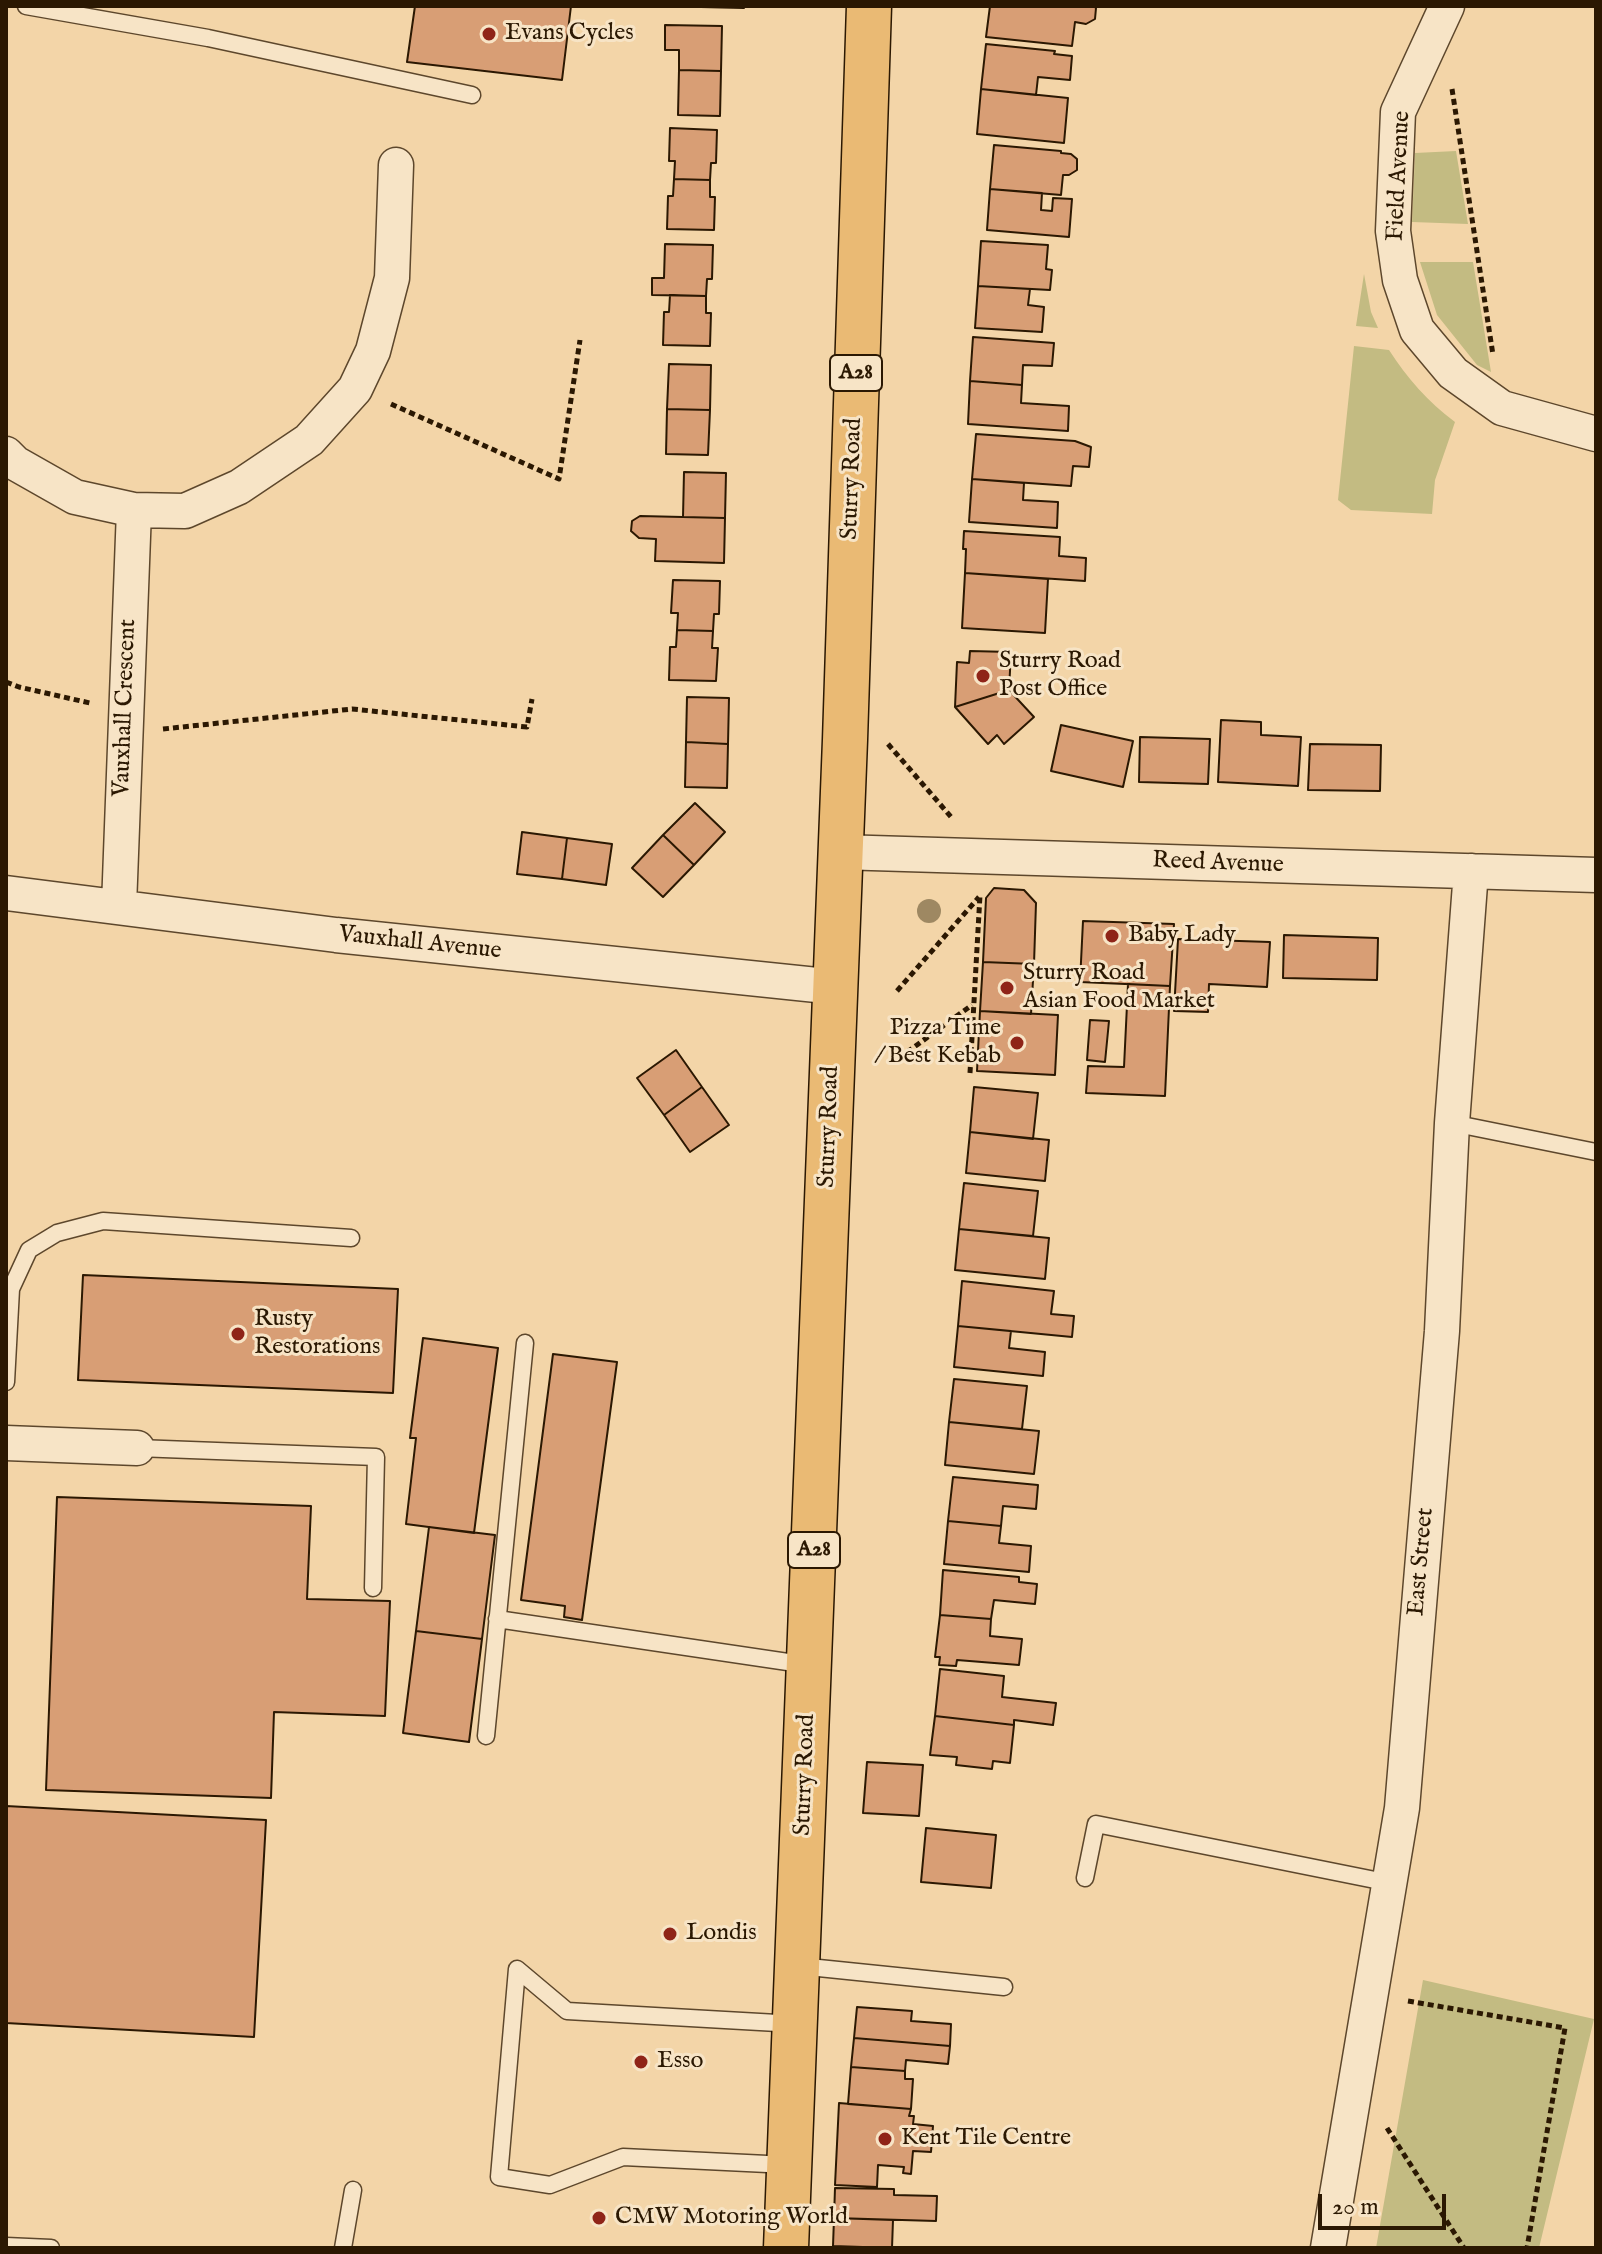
<!DOCTYPE html>
<html>
<head>
<meta charset="utf-8">
<style>
  body { margin:0 }
  #map { position:relative; width:1602px; height:2254px; overflow:hidden; background:#f3d5a8; font-family:"IM FELL English",serif }
  canvas { display:block }
  .frame { position:absolute; inset:0; border:8px solid #2b1802; pointer-events:none }
  .scale { position:absolute; left:1318px; top:2194px; width:128px; height:36px; box-sizing:border-box; border:4px solid #2b1802; border-top:0; padding-left:10px; font-size:24px; line-height:28px; white-space:nowrap; color:#2b1802; -webkit-text-stroke:6px #f7e4c6; paint-order:stroke }
</style>
</head>
<body>
<div id="map">
<canvas width="1602" height="2254"></canvas>
<div class="frame"></div>
<div class="scale">20 m</div>
</div>
<script>
const ctx = document.querySelector('canvas').getContext('2d');
ctx.lineJoin = 'round';
function fill(path, color) { ctx.fillStyle = color; ctx.fill(path, 'evenodd'); }
function trace(path, color, width, dash) { ctx.strokeStyle = color; ctx.lineWidth = width; ctx.lineCap = dash ? 'butt' : 'round'; ctx.setLineDash(dash || []); ctx.stroke(path); }
function label(font, color, halo, rows, align = 'center') {
  ctx.font = font + ' "IM FELL English",serif'; ctx.lineWidth = 6; ctx.setLineDash([]); ctx.textBaseline = 'middle'; ctx.strokeStyle = halo; ctx.fillStyle = color; for (const [text, x, y, turn = 0] of rows) {
    ctx.save(); ctx.translate(x, y); ctx.rotate((+turn || 0) * Math.PI / 180); ctx.textAlign = isNaN(turn) ? turn : align; if (halo) ctx.strokeText(text, 0, 0); ctx.fillText(text, 0, 0); ctx.restore();
  }
}
const green = new Path2D(`
  M1456 151 1468 224 1412 222 1415 153Z
  M1420 262H1473L1491 372 1477 365 1437 315Z
  M1364 274 1371 312 1378 328 1356 326Z
  M1354 346 1389 350C1407 378 1428 402 1455 422L1435 480 1432 514 1351 510 1338 500Z
  M1423 1980 1594 2019 1539 2248H1376Z`);
const building = new Path2D(`
  M415 6H571L562 80 407 62Z
  M701 6H744V8L701 7Z
  M990 6H1093L1096 8 1095 19 1086 24 1075 22 1072 46 986 37Z
  M665 25 722 26 721 71 679 70V50H665Z
  M986 44 1055 51 1054 54 1072 56 1070 80 1038 77 1036 95 981 89Z
  M679 70 721 71 720 116 678 115Z
  M981 89 1068 98 1064 143 977 134Z
  M670 128 717 130 716 163H711L710 180 674 179 675 161H669Z
  M994 145 1061 151V153L1071 154 1077 159V170L1069 175H1063L1061 195 990 189Z
  M674 179 710 180V197H715L714 230 667 229 668 196H673Z
  M990 189 1042 193 1041 210 1052 211 1053 198 1072 199 1069 237 987 230Z
  M981 241 1048 245 1046 269 1052 270 1050 290 978 286Z
  M665 244 713 245 712 279H707L706 296 652 295V278H664Z
  M978 286 1030 289 1028 305 1044 307 1042 332 975 328Z
  M670 295 706 296V313H711L710 346 663 345 664 312H669Z
  M973 337 1054 343 1052 366 1023 365 1022 385 970 381Z
  M669 364 711 365 710 410 667 409Z
  M970 381 1022 385 1021 403 1069 406 1068 431 968 424Z
  M667 409 710 410 708 455 666 454Z
  M976 434 1075 441 1091 447 1089 467 1073 466 1071 486 972 479Z
  M684 472 726 473 725 518 683 517Z
  M972 479 1024 483 1023 500 1058 502 1057 528 969 522Z
  M640 516 725 518 724 563 655 561 656 539 639 538 631 531 632 521Z
  M964 531 1060 537 1059 556 1086 558 1085 581 965 573 966 549H963Z
  M965 573 1048 579 1045 633 962 628Z
  M673 580 720 581 719 614H714L713 631 677 630 678 613H671Z
  M677 630 713 631 712 648H718L716 681 669 680 670 647H676Z
  M970 651 1011 652 1009 690 955 707 957 662 969 663Z
  M1009 690 1034 717 1004 744 997 735 988 744 955 707Z
  M687 697 729 698 728 744 686 742Z
  M1221 720 1261 722V735L1301 737 1298 786 1218 782Z
  M1061 725 1133 741 1123 787 1051 771Z
  M1140 737 1210 739 1208 784 1139 782Z
  M686 742 728 744 727 788 685 787Z
  M1310 744 1381 745 1380 791 1308 790Z
  M695 803 725 832 694 865 663 835Z
  M522 832 567 838 562 879 517 874Z
  M663 835 694 865 663 897 632 868Z
  M567 838 612 844 606 885 562 879Z
  M994 888 1024 890 1036 903 1034 964 983 962 986 898Z
  M1083 921 1174 924 1170 986 1080 982Z
  M1284 935 1378 938 1377 980 1283 978Z
  M1178 939 1270 942 1267 987 1209 984 1208 1012 1174 1011Z
  M983 962 1034 964 1031 1014 980 1011Z
  M1128 984 1170 986 1165 1096 1086 1093 1088 1066 1124 1067Z
  M980 1011 1058 1015 1055 1075 977 1071Z
  M1090 1020 1109 1021 1105 1062 1087 1060Z
  M676 1050 702 1087 664 1115 637 1078Z
  M702 1087 729 1125 690 1152 664 1115Z
  M974 1087 1038 1093 1033 1139 970 1132Z
  M970 1132 1049 1140 1045 1181 966 1173Z
  M964 1183 1038 1191 1033 1236 959 1229Z
  M959 1229 1049 1238 1045 1279 955 1270Z
  M83 1275 398 1289 393 1393 78 1380Z
  M962 1281 1054 1291 1051 1314 1074 1316 1072 1337 958 1326Z
  M958 1326 1011 1331 1009 1348 1045 1352 1043 1376 954 1367Z
  M423 1338 498 1348 474 1533 406 1524 416 1438H410Z
  M553 1354 617 1362 582 1620 564 1617 565 1606 521 1600Z
  M954 1379 1027 1386 1022 1429 949 1422Z
  M949 1422 1039 1431 1034 1474 945 1465Z
  M953 1477 1038 1485 1036 1509 1003 1506 1001 1526 948 1521Z
  M57 1497 311 1506 307 1599 390 1601 385 1716 274 1712 271 1798 46 1790Z
  M948 1521 1001 1526 999 1543 1031 1546 1029 1572 944 1564Z
  M429 1527 495 1535 482 1639 416 1631Z
  M943 1570 1019 1577V1582L1037 1584 1035 1604 994 1600 991 1619 940 1615Z
  M940 1615 991 1619 990 1636 1022 1639 1019 1665 957 1660 956 1666 939 1665 940 1657H935Z
  M416 1631 482 1639 469 1742 403 1733Z
  M940 1669 1004 1676 1002 1697 1056 1703 1053 1725 1014 1720V1725L935 1716Z
  M935 1716 1014 1725 1010 1763 993 1761 992 1769 956 1765 957 1757 930 1755Z
  M867 1762 923 1765 919 1816 863 1813Z
  M6 1806 266 1820 254 2037 6 2023Z
  M926 1828 996 1835 991 1888 921 1882Z
  M857 2007 912 2011 911 2021 951 2024 950 2046 854 2038Z
  M854 2038 950 2046 948 2064 906 2060 905 2071 851 2067Z
  M851 2067 905 2071V2079H913L911 2109 848 2104Z
  M839 2103 911 2109 909 2116H914L913 2124 933 2126 931 2152 913 2151 911 2174 903 2173 904 2167 878 2165 877 2187 835 2185Z
  M835 2188 894 2189V2195L937 2196 936 2221 834 2218Z
  M834 2218 893 2220 892 2248 833 2246Z`);
const path = new Path2D(`
  M1452 89 1493 355
  M391 404 559 479 580 340
  M6 682 19 687 90 703
  M163 729 352 709 527 727 532 699
  M888 744 952 818
  M897 991 979 897
  M899 1058 972 1005
  M970 1073 980 895
  M1408 2001 1565 2028 1527 2248
  M1387 2128 1464 2248`);
const lane = new Path2D(`
  M26 6 208 38 472 95
  M1452 1123 1596 1152
  M6 1382 11 1289 29 1250 57 1233 103 1221 351 1238
  M137 1448 376 1457 373 1588
  M497 1619 808 1665
  M486 1736 525 1343
  M1085 1878 1096 1824 1390 1883
  M799 1966 1004 1987
  M788 2165 623 2157 550 2185 499 2177 517 1969 567 2011 795 2024
  M6 2246 51 2248
  M343 2248 353 2190`);
const street = new Path2D(`
  M1447 6 1398 112 1393 231 1400 280 1417 330 1453 373 1502 408 1596 434
  M6 454 15 463 75 497 134 510 185 511 239 487 309 440 355 389 373 351 392 278 396 165
  M839 852 1596 875
  M6 893 336 935 836 987
  M119 906 134 510
  M6 1443 137 1448
  M1328 2248 1402 1808 1442 1331 1452 1123 1471 871`);
const highway = new Path2D(`
  M786 2248 845 740 869 6`);
const trees = [
  [929,911]
];
const markers = [
  [489,34,8,"#8f2418"],
  [983,676,8,"#8f2418"],
  [1112,936,8,"#8f2418"],
  [1007,988,8,"#8f2418"],
  [1017,1043,8,"#8f2418"],
  [238,1334,8,"#8f2418"],
  [670,1934,8,"#8f2418"],
  [641,2062,8,"#8f2418"],
  [885,2139,8,"#8f2418"],
  [599,2218,8,"#8f2418"]
];
const shields = [
  [856,373,52],
  [814,1550,52]
];
const shieldNames = [
  ["A28",856,373],
  ["A28",814,1550]
];
const poiNames = [
  ["Evans Cycles",505,34],
  ["Sturry Road",999,662],
  ["Post Office",999,690],
  ["Baby Lady",1128,936],
  ["Sturry Road",1023,974],
  ["Asian Food Market",1023,1002],
  ["Pizza Time",1001,1029,"right"],
  ["/ Best Kebab",1001,1057,"right"],
  ["Rusty",254,1320],
  ["Restorations",254,1348],
  ["Londis",686,1934],
  ["Esso",657,2062],
  ["Kent Tile Centre",901,2139],
  ["CMW Motoring World",615,2218]
];
const streetNames = [
  ["Field Avenue",1400,176,-87],
  ["Sturry Road",853,479,-88],
  ["Vauxhall Crescent",126,708,-88],
  ["Reed Avenue",1218,864,2],
  ["Vauxhall Avenue",420,944,6],
  ["Sturry Road",830,1127,-88],
  ["East Street",1422,1562,-85],
  ["Sturry Road",806,1775,-88]
];
fill(green, '#c3bb82');
fill(building, '#d89e75');
trace(building, '#2b1802', 2);
trace(lane, '#5d472c', 19);
trace(street, '#5d472c', 37);
trace(highway, '#2b1802', 47);
trace(path, '#2b1802', 5, [6, 4]);
trace(lane, '#f7e4c6', 16);
trace(street, '#f7e4c6', 34);
trace(highway, '#eaba74', 44);
ctx.fillStyle = '#9e8862';
for (const [x, y] of trees) { ctx.beginPath(); ctx.arc(x, y, 12, 0, 2 * Math.PI); ctx.fill(); }
for (const [x, y, r, color] of markers) { const dot = new Path2D(); dot.arc(x, y, r, 0, 2 * Math.PI); ctx.fillStyle = color; ctx.fill(dot); trace(dot, '#f7e4c6', 3); }
for (const [x, y, w] of shields) { const box = new Path2D(); box.roundRect(x - w / 2, y - 18, w, 36, 6); ctx.fillStyle = '#f7e4c6'; ctx.fill(box); trace(box, '#2b1802', 2); }
label('bold 22px', '#2b1802', null, shieldNames);
label('24px', '#2b1802', '#f7e4c6', poiNames, 'left');
label('24px', '#2b1802', '#f7e4c6', streetNames);
</script>
</body>
</html>
